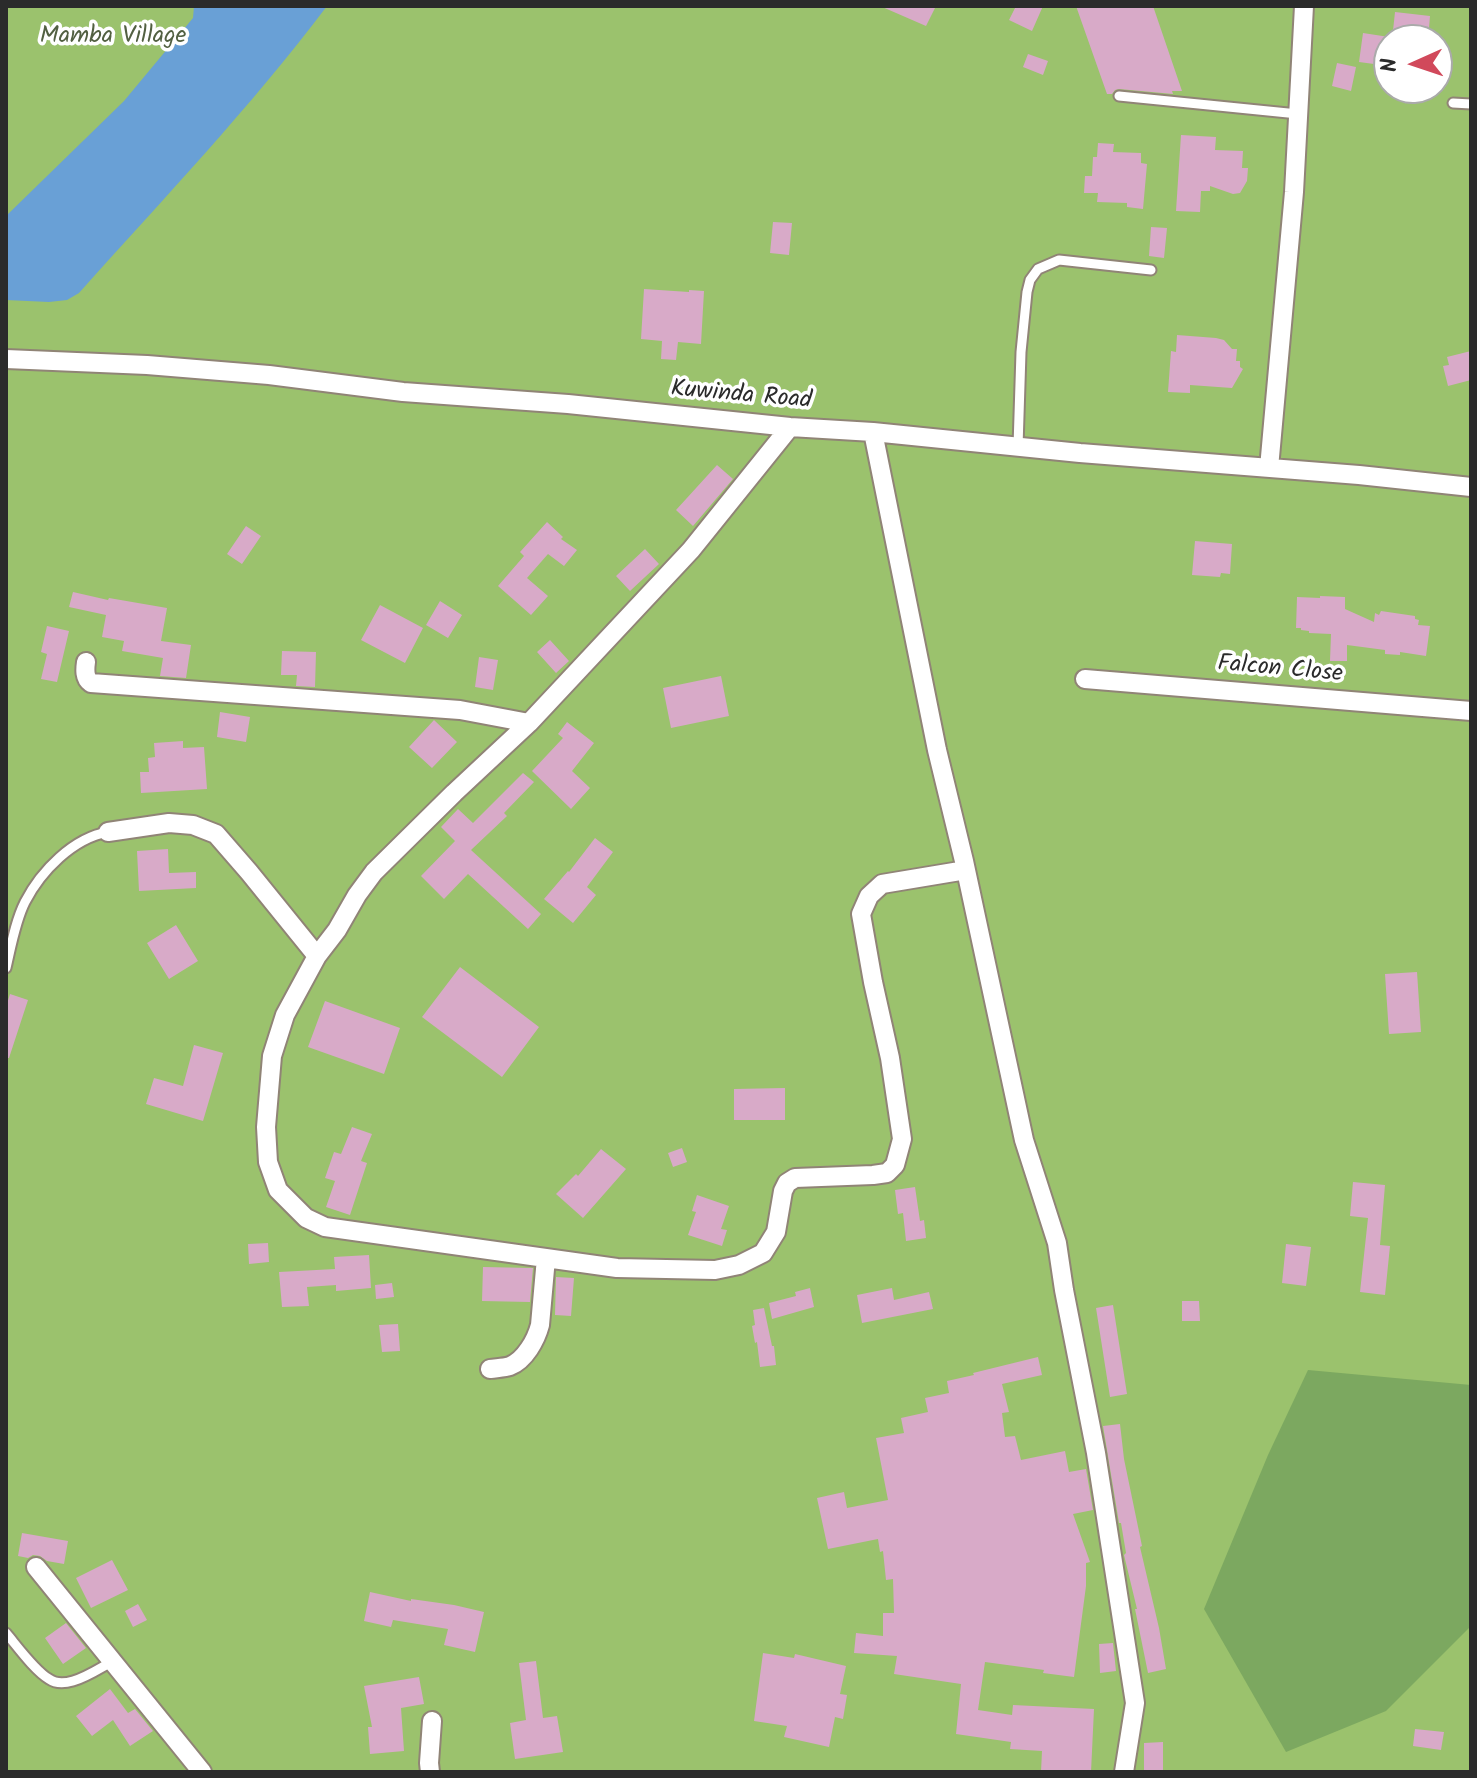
<!DOCTYPE html>
<html>
<head>
<meta charset="utf-8">
<style>
  body { margin:0 }
  #map { position:relative; width:1477px; height:1778px; overflow:hidden; background:#f4ddc1; font-family:Kalam,sans-serif }
  canvas { display:block }
  .frame { position:absolute; inset:0; border:8px solid #2b2b2b; pointer-events:none }
  .north { position:absolute; left:1373px; top:24px; width:80px; height:80px; box-sizing:border-box; background:#fff; border:2px solid #aaa; border-radius:50%; rotate:267deg; font-size:22px; font-weight:700; line-height:32px; text-align:center; color:#2b2b2b }
  .north::after { content:''; display:block; margin:auto; width:28px; height:36px; background:#d1495b; clip-path:polygon(50% 0,100% 100%,50% 72%,0 100%) }
</style>
</head>
<body>
<div id="map">
<canvas width="1477" height="1778"></canvas>
<div class="frame"></div>
<div class="north">N</div>
</div>
<script>
const ctx = document.querySelector('canvas').getContext('2d');
ctx.lineJoin = 'round';
function fill(path, color) { ctx.fillStyle = color; ctx.fill(path, 'evenodd'); }
function trace(path, color, width, dash) { ctx.strokeStyle = color; ctx.lineWidth = width; ctx.lineCap = dash ? 'butt' : 'round'; ctx.setLineDash(dash || []); ctx.stroke(path); }
function label(font, color, halo, rows, align = 'center') {
  ctx.font = font + ' Kalam,sans-serif'; ctx.lineWidth = 7; ctx.setLineDash([]); ctx.textBaseline = 'middle'; ctx.strokeStyle = halo; ctx.fillStyle = color; for (const [text, x, y, turn = 0] of rows) {
    ctx.save(); ctx.translate(x, y); ctx.rotate((+turn || 0) * Math.PI / 180); ctx.textAlign = isNaN(turn) ? turn : align; if (halo) ctx.strokeText(text, 0, 0); ctx.fillText(text, 0, 0); ctx.restore();
  }
}
const green = new Path2D(`
  M6 6H1471V1772H6ZM1389 40H1437V88H1389Z`);
const forest = new Path2D(`
  M1308 1370 1471 1385V1626L1386 1711 1286 1752 1204 1609 1268 1455Z`);
const water = new Path2D(`
  M194 6H327C250 108 164 198 79 293L67 300 49 302 6 300V216L124 101 193 18Z`);
const building = new Path2D(`
  M880 6H936L926 26Z
  M1016 6H1043L1032 31 1009 20Z
  M1076 6H1153L1182 91H1172L1173 94 1119 89 1115 90 1112 94H1107Z
  M1395 12 1430 16 1428 40H1392Z
  M1363 33 1389 37V66L1359 62Z
  M1028 54 1048 61 1043 75 1023 67Z
  M1337 63 1356 67 1351 91 1332 86Z
  M1181 135 1216 137 1215 150 1243 151 1242 168H1248L1247 181 1240 193 1233 194 1210 186V191H1201L1200 212 1176 211Z
  M1098 143 1114 144 1113 152 1141 153V163L1147 164 1143 209 1127 207V203L1097 202 1098 193H1084L1085 176H1092L1093 157H1097Z
  M773 222 792 223 789 255 770 253Z
  M1151 227 1167 228 1164 258 1149 256Z
  M644 289 689 292V290L704 291 701 344 678 342 676 360 661 359 662 341 641 339Z
  M1177 335 1216 338 1224 340 1232 349H1237L1236 361H1240V367L1243 369 1232 388 1190 385V393L1168 392 1171 351 1176 352Z
  M1471 351V380L1448 386 1443 366 1449 365 1447 357Z
  M717 465 733 479 693 526 676 510Z
  M547 522 563 537 561 539 577 550 564 566 548 554 527 578 548 596 531 615 498 586 524 556 520 552Z
  M246 526 261 536 242 564 227 554Z
  M1195 541 1232 544 1230 574 1221 573 1220 577 1192 575Z
  M645 549 659 564 630 591 616 576Z
  M73 592 108 600 109 598 167 608 161 641 191 645 186 678 160 676 163 658 122 651 124 641 102 637 106 615 69 607Z
  M1320 596 1345 597V609L1374 622 1375 613 1379 615 1381 611 1415 616V619L1419 620 1418 625 1430 626 1426 656 1400 652V655L1385 654V650L1347 645V661H1330L1331 634 1309 633V631L1301 630V628H1296L1297 597 1320 598Z
  M440 601 462 615 448 638 426 625Z
  M380 605 423 628 405 663 361 640Z
  M47 626 69 631 57 682 41 679 47 654 41 652Z
  M550 640 569 661 556 673 537 652Z
  M282 651 316 652 315 687 296 686 297 675H281Z
  M479 657 498 660 493 690 475 687Z
  M721 676 729 716 671 728 663 688Z
  M220 712 250 717 246 742 217 737Z
  M434 720 457 742 432 768 409 747Z
  M567 722 594 743 572 771 590 788 571 809 532 771 563 738 558 734Z
  M183 741V748L204 747 207 789 141 793 140 772H149L148 758 155 757 154 743Z
  M523 773 534 782 504 813 507 816 471 850 541 914 528 929 468 874 444 899 421 876 455 841 441 827 458 809 473 823Z
  M595 838 613 852 587 887 596 895 573 923 544 899 568 871 569 872Z
  M168 849 169 873 196 872V888L139 891 137 851Z
  M176 925 198 961 169 979 147 943Z
  M460 967 539 1027 502 1077 422 1017Z
  M1417 972 1421 1032 1389 1034 1385 974Z
  M10 994 28 1000 9 1058H6V1007Z
  M325 1001 400 1028 384 1074 308 1047Z
  M194 1045 223 1053 203 1121 146 1104 154 1078 183 1086Z
  M785 1088V1120H734V1089Z
  M352 1127 372 1134 361 1161 367 1163 350 1215 326 1207 335 1181 325 1178 334 1152 341 1154Z
  M682 1148 687 1162 673 1167 668 1153Z
  M601 1149 626 1169 583 1218 556 1194 576 1174 578 1176Z
  M1353 1182 1385 1185 1380 1245 1390 1246 1385 1295 1360 1292 1368 1218 1350 1216Z
  M915 1187 920 1221 924 1220 926 1238 906 1241 903 1213 898 1214 895 1190Z
  M697 1195 729 1206 721 1229 727 1230 722 1246 688 1235 696 1212 692 1211Z
  M268 1243 269 1262 249 1264 248 1244Z
  M1286 1244 1311 1247 1306 1286 1282 1283Z
  M369 1255 371 1288 336 1291V1285L307 1287 309 1306 282 1307 279 1272 335 1269 334 1257Z
  M483 1267 533 1268 530 1302 482 1301Z
  M556 1277 574 1278 571 1316 555 1315Z
  M392 1283 394 1297 376 1299 375 1285Z
  M810 1288 814 1307 772 1319 769 1303 796 1296 795 1292Z
  M892 1288 894 1300 929 1292 933 1309 862 1323 857 1295Z
  M1182 1301H1199L1200 1321H1182Z
  M1113 1305 1127 1394 1110 1397 1096 1308Z
  M764 1308 772 1346H774L776 1365 760 1367 757 1342 755 1343 752 1326 755 1325 753 1310Z
  M398 1324 400 1351 382 1352 379 1325Z
  M1038 1357 1042 1375 1002 1384 1009 1412 1002 1413 1005 1437 1015 1436 1021 1460 1065 1451 1069 1472 1086 1469 1093 1510 1073 1514 1090 1562 1086 1563V1586L1074 1677 1043 1673 1044 1670 985 1662 978 1710 1012 1715 1013 1705 1094 1709 1091 1772H1041L1042 1751 1010 1749 1011 1742 956 1734 961 1684 894 1674 897 1656 854 1653 856 1633 883 1636V1613H894L893 1579 886 1580 883 1551 880 1552 878 1539 828 1549 817 1498 844 1492 847 1508 888 1500 876 1438 904 1433 901 1418 928 1412 925 1398 949 1393 947 1381 974 1375 973 1373Z
  M1120 1424 1124 1459 1142 1546 1140 1547 1159 1628 1166 1669 1148 1673 1135 1609H1137L1124 1555 1126 1553 1121 1523H1119L1103 1426Z
  M22 1533 68 1541 64 1564 47 1561 40 1556 33 1555 28 1558 18 1556Z
  M112 1560 128 1590 91 1608 76 1578Z
  M370 1592 411 1601V1599L454 1605 484 1612 475 1652 444 1645 448 1629 393 1620 391 1627 364 1621Z
  M138 1604 147 1620 133 1627 125 1611Z
  M66 1623 86 1648 63 1664 45 1638Z
  M1113 1643 1116 1671 1100 1673 1099 1644Z
  M763 1653 794 1658 795 1654 846 1666 840 1694 847 1695 843 1719 835 1717 829 1747 784 1737 787 1726 754 1721Z
  M536 1661 543 1718 557 1716 563 1752 515 1759 510 1723 526 1720 519 1663Z
  M419 1677 424 1704 401 1708 404 1751 370 1754 368 1727H372L364 1686Z
  M110 1689 128 1713 135 1709 153 1731 130 1746 113 1720 92 1736 76 1716Z
  M1415 1729 1444 1732 1441 1750 1413 1746Z
  M1163 1742V1772H1144V1743Z`);
const lane = new Path2D(`
  M1119 96 1298 114
  M1453 103 1471 104
  M1018 447 1021 352 1027 292 1030 280 1038 269 1059 260 1151 270
  M6 968C11 947 15 922 25 902 41 871 73 838 108 832
  M6 1633C17 1646 35 1671 49 1679 56 1684 66 1683 73 1681 87 1677 100 1668 113 1661`);
const street = new Path2D(`
  M6 359 147 365 269 375 403 392 568 404 790 427 873 432 1080 453 1359 475 1471 487
  M790 427 691 550 529 723 454 793 374 872 357 895 337 930 317 956 285 1015 272 1056 266 1127 268 1162 278 1190 306 1218 325 1227 617 1268 715 1270 739 1265 763 1253 776 1232 783 1191 787 1183 795 1178 873 1175 887 1173 895 1165 902 1139 890 1058 873 982 861 914 869 896 882 884 966 870
  M873 432 937 750 964 861 1024 1140 1057 1243 1064 1290 1096 1453 1135 1703 1124 1772
  M1269 468 1294 192 1304 6
  M86 662C85 669 84 678 91 683L460 710 529 723
  M1085 679 1471 711
  M108 832 169 823 193 825 216 834 249 872 317 956
  M490 1369C496 1368 504 1368 510 1366 525 1360 536 1340 540 1325L546 1258
  M36 1567 202 1772
  M430 1772 429 1763 432 1721`);
const parkNames = [
  ["Mamba Village",113,38]
];
const streetNames = [
  ["Kuwinda Road",741,397,5],
  ["Falcon Close",1280,671,5]
];
fill(green, '#9bc26d');
fill(forest, '#7ca860');
fill(water, '#69a0d6');
fill(building, '#d8aac8');
trace(lane, '#908476', 13);
trace(street, '#908476', 22);
trace(lane, '#fff', 9);
trace(street, '#fff', 18);
label('24px', '#526042', '#fff', parkNames);
label('24px', '#2b2b2b', '#fff', streetNames);
</script>
</body>
</html>
